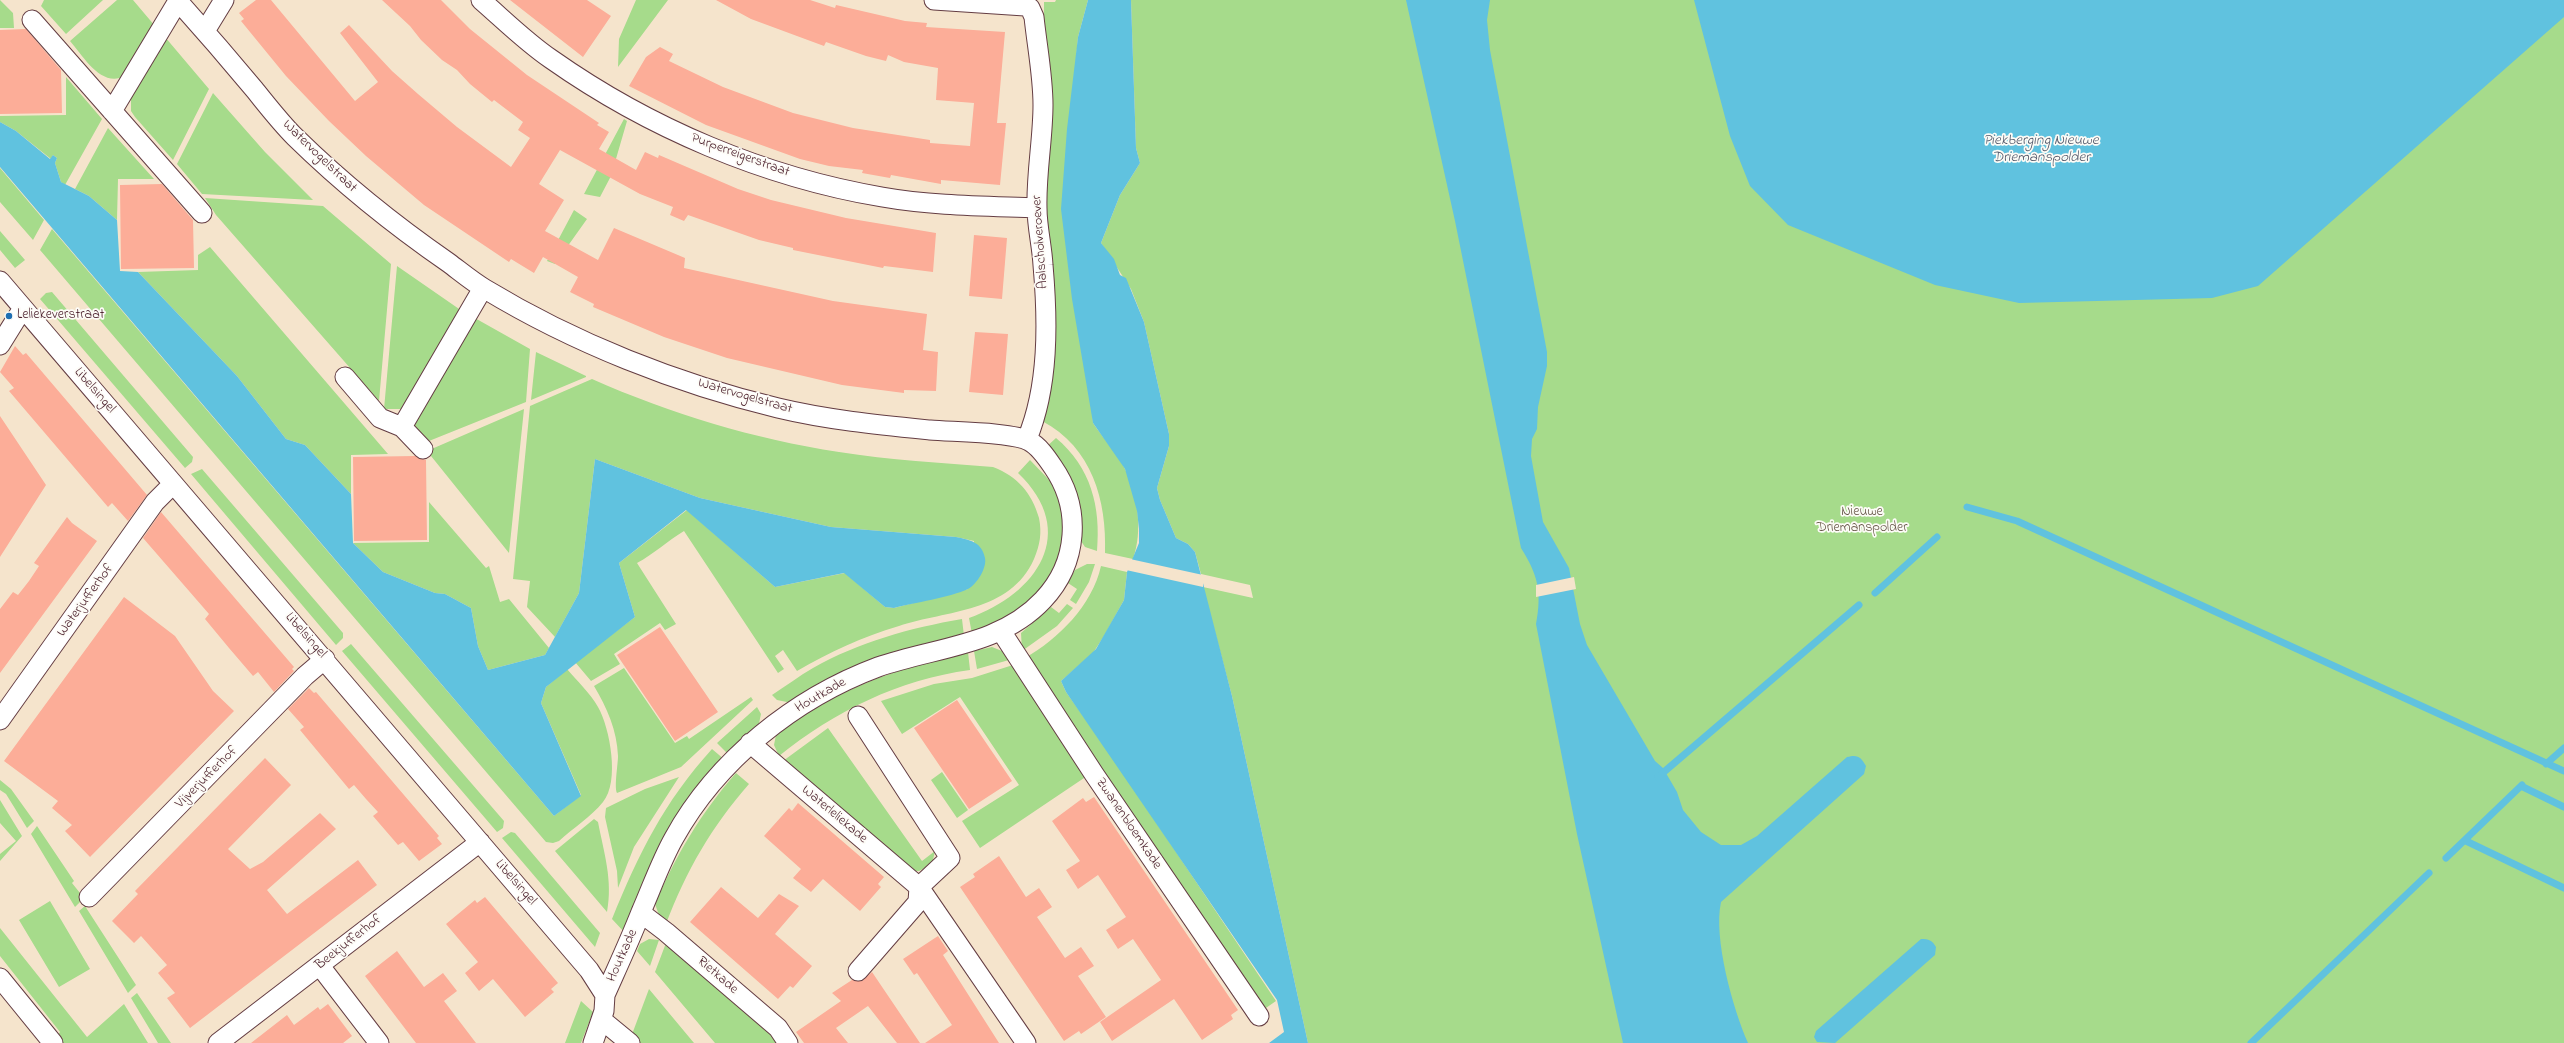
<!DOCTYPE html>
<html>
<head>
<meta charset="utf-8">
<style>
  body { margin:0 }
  canvas { display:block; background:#f5e4cc }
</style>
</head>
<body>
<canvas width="2564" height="1043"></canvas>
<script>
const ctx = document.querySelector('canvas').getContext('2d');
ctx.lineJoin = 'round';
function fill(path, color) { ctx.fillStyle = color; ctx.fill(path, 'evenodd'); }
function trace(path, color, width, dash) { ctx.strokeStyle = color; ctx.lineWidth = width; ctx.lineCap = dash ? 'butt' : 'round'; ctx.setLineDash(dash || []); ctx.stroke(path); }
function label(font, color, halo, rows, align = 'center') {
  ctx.font = font + ' "Indie Flower",sans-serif'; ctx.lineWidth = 3.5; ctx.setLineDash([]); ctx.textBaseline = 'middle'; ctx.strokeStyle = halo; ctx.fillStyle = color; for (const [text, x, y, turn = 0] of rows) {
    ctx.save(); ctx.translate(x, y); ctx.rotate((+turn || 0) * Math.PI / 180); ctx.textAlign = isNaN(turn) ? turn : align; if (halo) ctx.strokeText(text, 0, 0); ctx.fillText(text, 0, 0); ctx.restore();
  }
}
const green = new Path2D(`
  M0 0 13 13 14 28H0Z
  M44 0H103L66 34 41 6Z
  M117 0H133L155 26 125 76C101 88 84 57 70 41Z
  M636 0H668L618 67 619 39Z
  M1056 0H1088L1078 37 1074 82 1093 423C1103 438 1117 453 1125 469 1138 496 1143 531 1133 559L1105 553C1107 501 1092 447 1042 421L1044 2H1055Z
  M1131 0H2564V1043H1308L1232 696 1203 587 1253 598 1250 585 1201 574 1195 552 1188 544 1176 538 1160 500 1157 488 1169 446V434L1144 322 1131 289 1101 243 1120 195 1140 163 1136 148Z
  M165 37 209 89 173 160 135 117 131 111V93Z
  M66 77 102 119 65 185 61 182 55 163 57 158 53 155 51 159 16 131 0 122V116L66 115Z
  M213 93 265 152 313 200 202 194 177 164Z
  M624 119 627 121 611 176 600 197 584 194Z
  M108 128 154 179H118L117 220 89 196 75 189Z
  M0 168 44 220 33 240 0 202Z
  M205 198 323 206 391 264 379 401 216 215Z
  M574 210 587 219 555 264 547 261Z
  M52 229 554 816 581 795 541 703 546 687 567 669C577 681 590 693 598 707 610 728 620 782 603 802 591 817 573 828 559 841L553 843 546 842 40 250Z
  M0 231 25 260 15 268 0 250Z
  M210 247 388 454 351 455V494L305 445 286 439 237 376 138 272 198 270V255Z
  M397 266 462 311 406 405 401 409H384Z
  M52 292 193 457 192 462 185 468 40 299 46 293Z
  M473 317 530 349 526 402 424 443 410 428Z
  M536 352 586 376V377L531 400Z
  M592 379C671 414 754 439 839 452 890 460 941 463 993 467 1017 476 1032 493 1039 518 1042 533 1040 545 1034 559 1010 613 947 610 899 626 862 637 830 652 797 671L783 650 775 656 784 669 778 673 684 531C667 541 654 554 637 563L676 624 665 630 660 623 614 654 620 664 591 681 575 662 635 617 619 563 687 510 775 587 845 573 885 607 894 608 968 589 974 541 956 537 831 527 700 498 595 459 579 593 555 637 527 607 530 581 513 579 530 406Z
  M524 409 509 553 427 451Z
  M1056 438C1091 467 1101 507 1097 551L1085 547 1081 541 1080 509 1077 496 1044 449Z
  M1030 460 1052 483 1059 498 1064 528 1056 573 1021 612 972 634 969 618C1037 594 1080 532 1018 473Z
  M202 469 343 633V638L336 645 191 474Z
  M429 502 486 568 489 566 500 602 509 599 549 648 545 655 488 670 478 646 471 608 445 594 435 593 383 572 353 543 429 542Z
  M1087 564H1095L1089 582 1076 604 1070 600 1077 589 1068 583 1075 570Z
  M1101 566 1127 572 1124 600 1104 636 1093 653 1061 681 1066 692 1113 758 1276 1001 1263 1010 1025 658C1058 639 1092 606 1101 566Z
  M1067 604 1073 608 1057 626 1022 651 1021 633 1051 607 1059 613Z
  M962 619 964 636 940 640 886 655 792 703 777 700 772 695C786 686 799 676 813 668 859 642 910 628 962 619Z
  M351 644 504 821 503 828 497 832 342 651Z
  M992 647 1002 651 1009 660 977 669 974 651Z
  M968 652 970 670C898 680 835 711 779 756L774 745 776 735C838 688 892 670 968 652Z
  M1013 665 1087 776 980 848 962 821 1019 785 960 697 902 734 881 701 934 684 972 678Z
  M624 668 675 743 687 736 689 739 751 697 753 700 681 767 617 793C614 787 618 764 618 756 617 730 607 708 594 686Z
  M757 707 761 714 758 728 729 755 717 743Z
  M828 728 922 861 935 851 932 864 919 871H909L783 761Z
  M712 749 725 760 625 933 612 919C639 853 664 802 712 749Z
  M942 772 968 810 957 818 931 780Z
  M736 773 749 784C712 826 686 871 666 924L660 918 655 904C676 855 701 813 736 773Z
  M679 777 634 847 618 888 617 871 605 817 606 808 645 789Z
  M0 780 11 789 34 821 27 828 6 794 0 790Z
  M0 800 22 836 0 861V854L16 841 0 823Z
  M594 819 598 822C604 853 613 880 607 912L555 851Z
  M37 826 74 881 72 883 84 898 75 907 31 834Z
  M511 832 515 833 600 933 595 947 502 838Z
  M50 901 90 969 59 987 19 920Z
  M85 906 136 985 128 993 79 911Z
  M0 928 87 1037 124 1004 148 1043H61L56 1037 60 1032 0 956Z
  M649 939 659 940 650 966 637 951 640 944Z
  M666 943 771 1033 779 1043H715L655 972Z
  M649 989 694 1043H639L631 1037Z
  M137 993 171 1043H158L131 998Z
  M581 1001 593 1012 581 1043H565Z`);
const water = new Path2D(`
  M1088 0H1131L1136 148 1140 163 1120 195 1101 243 1114 259 1120 275 1126 278 1144 322 1169 434V446L1157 488 1160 500 1176 538 1188 544 1195 552 1232 696 1308 1043H1269L1284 1032 1277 1000 1066 692 1061 681 1096 649 1124 600 1127 572 1139 543V529L1137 511 1125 469 1093 423 1072 299 1061 209 1067 129 1078 37Z
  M1406 0H1490L1487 20 1490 50 1547 352V366L1538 407 1537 429 1532 439 1531 456 1543 522 1569 568 1580 624 1587 645 1655 761 1663 768 1677 792 1683 810 1701 832 1721 845H1741L1757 836 1847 757C1858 754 1861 757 1866 766L1864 774 1721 902C1713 938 1733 1009 1748 1043H1623L1577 834 1536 624C1542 592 1538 575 1521 548L1455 221Z
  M1694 0H2564V17L2258 286 2212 298 2019 303 1935 285 1788 225 1750 186 1730 136Z
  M0 122 16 131 50 159 53 155 57 158 55 163 61 182 89 196 117 220 120 271 138 272 237 376 286 439 305 445 351 494 353 543 383 572 435 593 445 594 471 608 478 646 488 670 545 655 579 593 595 459 700 498 831 527 956 537C970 540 982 542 985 558 987 568 977 584 968 589 951 597 913 603 894 608L885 607 844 573 775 587 686 510 619 563 635 617 546 687 541 703 581 796 554 816 0 167Z
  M1921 939C1929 939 1932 940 1936 947L1935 955 1835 1043 1817 1042 1814 1037 1816 1031Z`);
const pier = new Path2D(`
  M1130 559 1203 575V587L1126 570Z
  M1574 577 1576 589 1536 597V585Z`);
const stream = new Path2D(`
  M1967 507 2017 521 2564 771
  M1875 593 1937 537
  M2546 764 2564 748
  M1658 777 1859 605
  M2521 786 2564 807
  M2466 841 2564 888
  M2446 858 2522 785
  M2251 1043 2429 873`);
const building = new Path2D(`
  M256 0H271L355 101 378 82 340 33 349 25 392 71 418 94 457 127 511 167 530 138 518 130 523 122 494 100 492 102 470 84 457 70 442 60 421 40 410 26 382 0H441L470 29 527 75 599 123 597 125 609 132 599 149 636 170 645 152 658 158 659 155 738 189 771 200 846 218 936 233 933 272 901 268 884 266 883 268 793 250V248L759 240 688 215 684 221 670 215 673 207 640 194 560 150 539 184 564 200 545 231 598 260 614 228 685 258 684 268 833 301 927 314 923 350 938 352 936 391 904 390V393L842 385 727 358 664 337 593 307 594 304 570 292 578 277 543 257 534 273 511 259 509 262 424 205 366 156 329 121 286 76 241 21 244 19 239 13Z
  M510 0H587L611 16 583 57Z
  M716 0H810L835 8 836 5 905 21 927 23 926 27 1005 32 997 123H1006L1000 185 941 180V184L891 175 890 178 862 173 863 170 829 166 800 159 706 125 629 86 646 57 660 47 673 54 669 61 723 87 793 113 853 128 930 140V143L970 146 974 103 936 100 938 68 904 62 888 55 886 61 866 56 826 42 824 46 751 19Z
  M26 29 61 70 62 113 0 114V30Z
  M162 184 193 220 194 268 121 269 120 185Z
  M974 235 1007 238 1002 299 969 296Z
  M975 332 1008 334 1003 395 969 392Z
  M15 346 23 355 26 353 147 495 128 521 112 503 108 507 9 391 14 388 0 372Z
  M0 416 46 485 0 557Z
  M415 456 426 460 427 540 354 541 353 457Z
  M161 512 294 667 292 669 294 671 274 692 258 672 253 676 229 648 205 619 209 614 143 538Z
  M67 517 72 523 97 541 0 673V609L13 592 18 595 29 581 39 566 34 563Z
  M124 597 175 636 213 691 234 711 90 857 65 831 72 825 52 808 58 801 4 761Z
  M660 627 718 712 675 741 617 655Z
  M309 688 314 693 316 692 439 836 437 838 442 844 419 861 403 842 398 845 373 816 378 812 366 799 354 785 349 789 300 730 304 727 288 709Z
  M957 700 1012 781 969 809 914 728Z
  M265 758 291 785 228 849 250 869 263 862 320 813 336 829 267 890 287 914 358 860 377 885 190 1028 167 998 175 993 158 973 167 965 141 936 134 943 112 921 138 894 135 891Z
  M1094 797 1238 1010 1231 1015 1233 1019 1202 1040 1174 999 1112 1041 1100 1022 1161 980 1133 939 1118 949 1106 930 1126 917 1098 875 1078 889 1066 870 1080 861 1052 821 1083 798 1086 802Z
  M798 803 884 877 878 884 881 887 860 911 823 879 811 892 793 878 801 869 764 836 789 808 792 811Z
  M999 856 1026 897 1039 888 1052 907 1037 917 1065 958 1081 947 1094 966 1078 976 1106 1017 1081 1034 1079 1031 1064 1041 960 887 975 877 973 874Z
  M721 887 758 918 779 894 799 906 775 934 812 966 793 988 790 986 778 999 690 922Z
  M485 897 558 983 551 989 554 992 525 1017 493 979 479 991 465 973 478 962 446 924 475 900 477 903Z
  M938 936 948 951 943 955 999 1043H925L952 1025 917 973 914 975 903 959Z
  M397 951 424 987 443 973 457 991 444 1001 476 1043H416L365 976Z
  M872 972 920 1043H897L868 1006 836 1028 848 1043H804L796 1032 841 1001 832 993 852 980 862 981Z
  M328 1004 352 1036 343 1043H251L287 1015 294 1025 318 1007 320 1010Z`);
const minor = new Path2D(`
  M177 0C203 29 229 59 254 89 267 105 280 122 295 137 343 184 394 225 449 263 461 272 473 282 485 289 574 343 678 384 778 408 828 420 880 425 930 430 953 432 1012 432 1029 441 1039 446 1047 458 1053 467 1082 509 1078 563 1043 600 1000 646 935 647 878 667 795 698 717 760 674 838 661 861 652 887 641 912 630 940 617 968 605 995L604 1011 593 1043
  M481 0C504 20 526 42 551 59 649 128 764 177 882 197 933 206 985 206 1037 208
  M934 0 1025 6 1030 8 1034 17C1037 46 1043 76 1043 105 1043 139 1036 173 1037 208 1037 227 1042 246 1043 265 1048 322 1049 386 1027 439
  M32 20 202 213
  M205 31 224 0
  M112 111 178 1
  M0 281 589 970 605 995
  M0 345 23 308
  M345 377 380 418 402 427 423 449
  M402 427 483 288
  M1001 631 1094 774 1259 1016
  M858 716 950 858 919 887 918 902 858 971
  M0 720 155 502 173 484
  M750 743 919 887 1026 1043
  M89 897 305 676 325 659
  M641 913 666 932 778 1028 788 1043
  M320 966 379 1043
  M0 978 53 1043
  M602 1020 630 1043
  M218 1043 480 842`);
const markers = [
  [9,316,4,"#1f6fb2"]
];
const streetNames = [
  ["Purperreigerstraat",740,156,20],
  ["Watervogelstraat",319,157,44],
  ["Aalscholveroever",1041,242,-94],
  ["Libelsingel",94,391,49],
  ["Watervogelstraat",745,397,16],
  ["Waterjufferhof",86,601,-54],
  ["Libelsingel",305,636,49],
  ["Houtkade",821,696,-30],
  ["Vijverjufferhof",207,778,-45],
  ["Waterleliekade",834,815,40],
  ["Zwanenbloemkade",1128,824,56],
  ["Libelsingel",515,883,49],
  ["Beekjufferhof",349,943,-38],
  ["Houtkade",623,956,-66],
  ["Rietkade",717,976,41]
];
const poiNames = [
  ["Leliekeverstraat",17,316]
];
const parkNames = [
  ["Nieuwe",1862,513],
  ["Driemanspolder",1862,529]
];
const waterNames = [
  ["Piekberging Nieuwe",2041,142],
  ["Driemanspolder",2041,159]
];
fill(green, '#a6db8b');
fill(water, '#60c2df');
fill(pier, '#f5e4cc');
trace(stream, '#60c2df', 7);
fill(building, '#fcad98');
trace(minor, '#643d43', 21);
trace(minor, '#fff', 19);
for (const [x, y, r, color] of markers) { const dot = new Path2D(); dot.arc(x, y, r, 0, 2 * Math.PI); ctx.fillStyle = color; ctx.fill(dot); trace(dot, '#fdfcf7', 1.5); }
label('14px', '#4a1f2b', '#fdfcf7', streetNames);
label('14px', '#4a1f2b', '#fdfcf7', poiNames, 'left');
label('14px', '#665748', '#fdfcf7', parkNames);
label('italic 15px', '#52586a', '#fdfcf7', waterNames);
</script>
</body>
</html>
